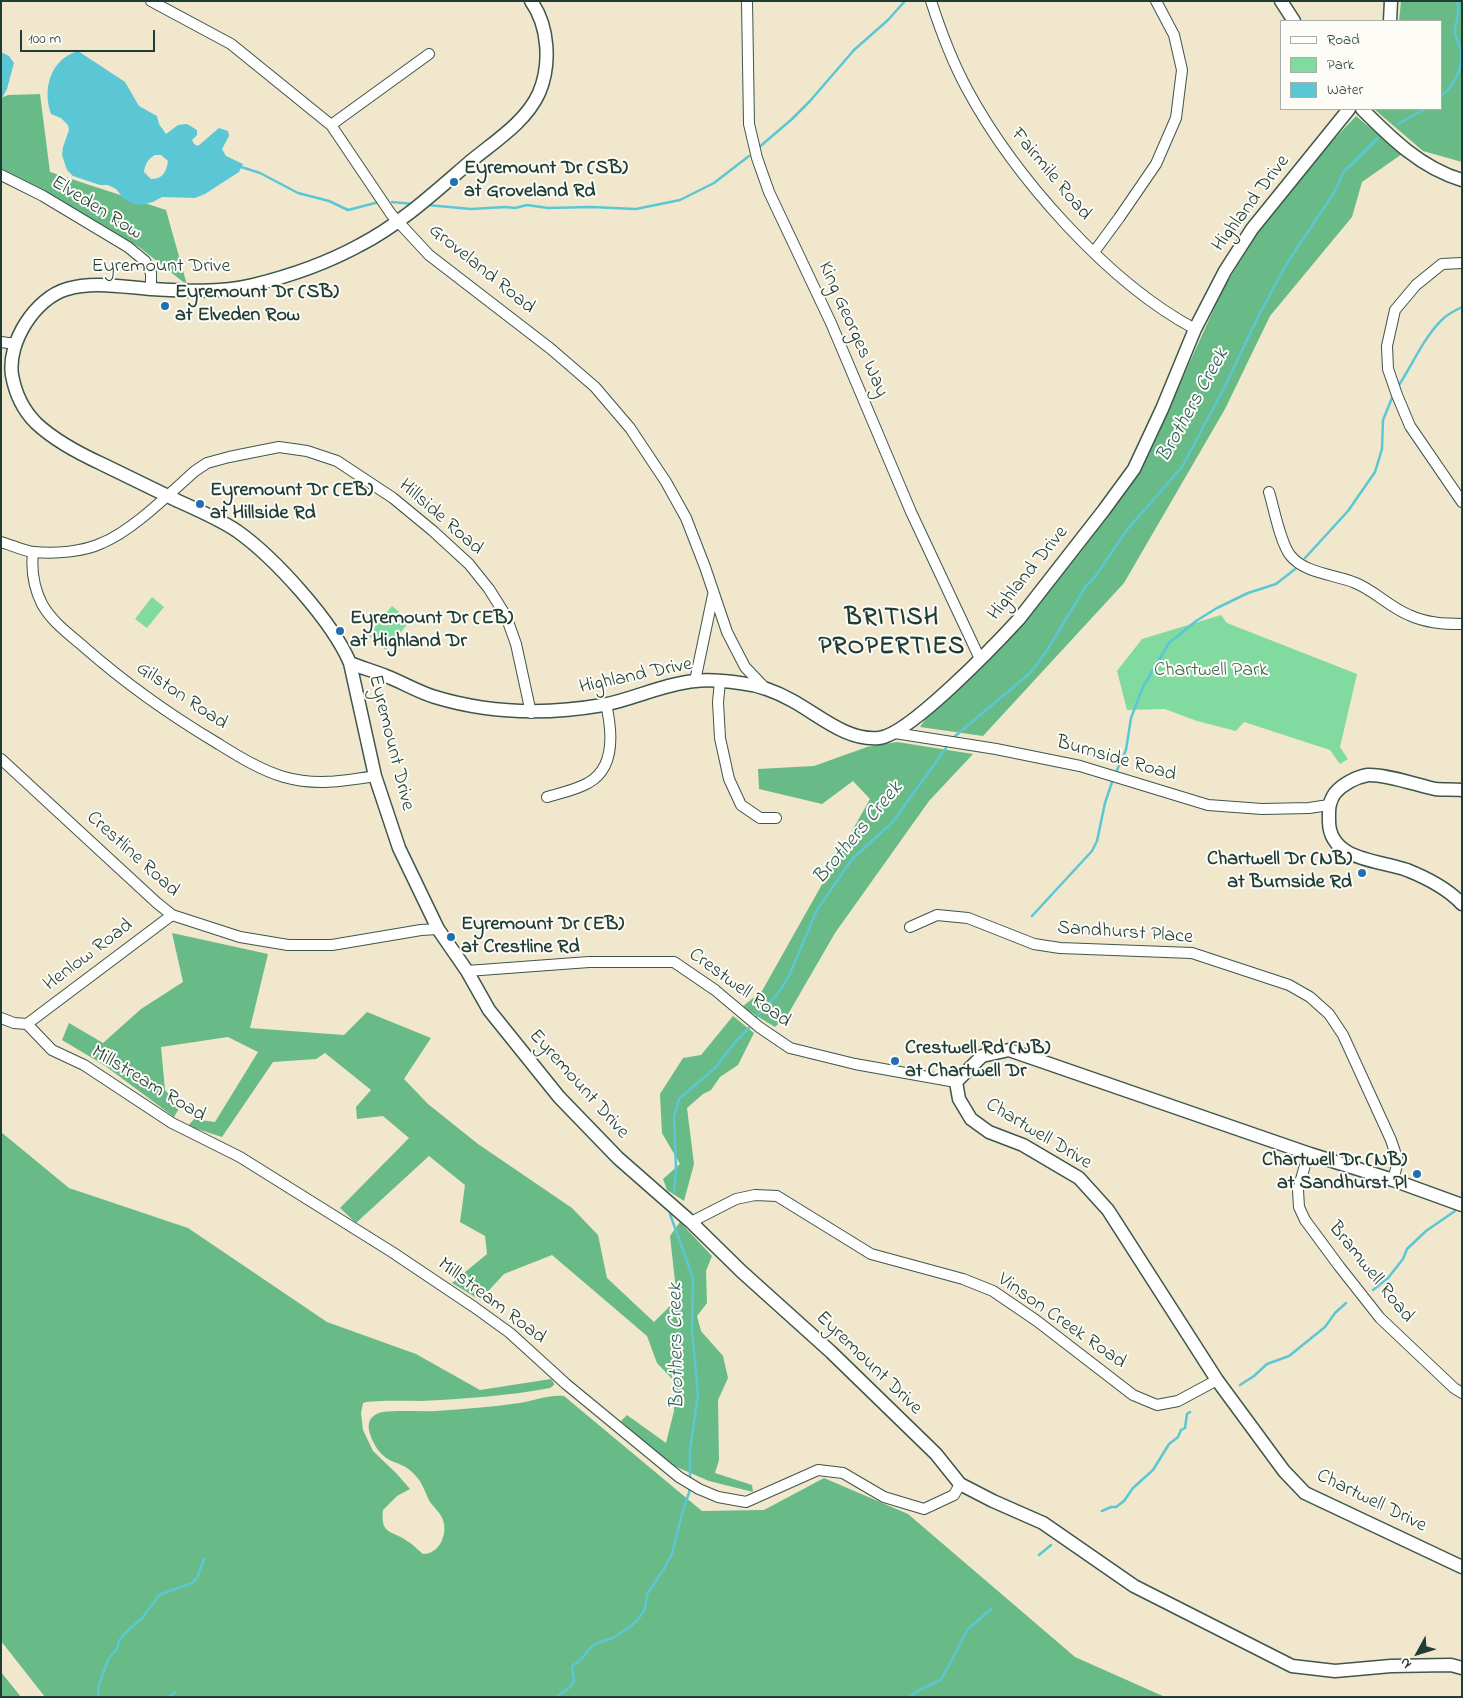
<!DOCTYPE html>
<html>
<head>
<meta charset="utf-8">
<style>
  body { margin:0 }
  #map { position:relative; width:1463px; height:1698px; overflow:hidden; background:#f0e7cd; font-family:"Indie Flower",sans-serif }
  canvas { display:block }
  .frame { position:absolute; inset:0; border:2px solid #1f3d34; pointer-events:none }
  .legend { position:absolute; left:1280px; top:20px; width:162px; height:90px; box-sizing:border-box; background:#fdfcf7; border:1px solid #a4b0a9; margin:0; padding:6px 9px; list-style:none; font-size:15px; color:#1f3d34 }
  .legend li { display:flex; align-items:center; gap:10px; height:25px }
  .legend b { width:25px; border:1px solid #a4b0a9 }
  .north { position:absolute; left:1393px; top:1628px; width:50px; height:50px; -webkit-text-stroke:4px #fdfcf7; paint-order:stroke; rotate:231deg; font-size:14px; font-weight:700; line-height:20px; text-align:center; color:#1f3d34 }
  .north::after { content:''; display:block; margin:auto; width:18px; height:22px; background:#1f3d34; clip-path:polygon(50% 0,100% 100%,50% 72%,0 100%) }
  .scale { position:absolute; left:20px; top:30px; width:135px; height:22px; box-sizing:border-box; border:2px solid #1f3d34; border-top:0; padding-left:6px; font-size:15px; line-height:18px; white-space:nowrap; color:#1f3d34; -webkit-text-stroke:4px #fdfcf7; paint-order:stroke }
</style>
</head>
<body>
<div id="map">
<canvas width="1463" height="1698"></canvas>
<div class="frame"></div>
<ul class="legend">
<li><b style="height:6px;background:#fff"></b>Road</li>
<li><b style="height:14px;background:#81dba1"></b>Park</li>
<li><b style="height:14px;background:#5cc7d4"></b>Water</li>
</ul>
<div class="north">N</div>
<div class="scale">100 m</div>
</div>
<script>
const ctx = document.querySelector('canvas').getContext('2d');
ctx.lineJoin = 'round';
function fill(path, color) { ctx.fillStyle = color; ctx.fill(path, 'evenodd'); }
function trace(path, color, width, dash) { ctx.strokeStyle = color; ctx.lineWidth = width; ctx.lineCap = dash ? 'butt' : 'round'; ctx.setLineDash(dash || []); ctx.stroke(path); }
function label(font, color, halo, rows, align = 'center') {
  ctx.font = font + ' "Indie Flower",sans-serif'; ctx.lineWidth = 4; ctx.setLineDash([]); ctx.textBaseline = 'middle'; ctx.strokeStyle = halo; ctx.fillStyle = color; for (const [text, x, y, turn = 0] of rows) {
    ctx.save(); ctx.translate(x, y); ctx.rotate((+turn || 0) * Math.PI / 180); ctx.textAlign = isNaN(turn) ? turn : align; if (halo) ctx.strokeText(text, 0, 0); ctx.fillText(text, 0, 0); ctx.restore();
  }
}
const green = new Path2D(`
  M152 597 164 607 147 628 135 619Z
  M392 606 410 621 386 650 368 635Z
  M1221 615 1227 623 1357 674 1340 747 1348 759 1340 764 1330 750 1244 722 1236 731 1197 721 1165 709 1127 710 1117 671 1142 639Z`);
const forest = new Path2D(`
  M1401 1H1462V162L1423 151 1374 109H1442V21H1399Z
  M40 94 50 172 166 210 187 285 139 247 1 171V98L8 95Z
  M1356 116 1402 154 1362 182 1352 217 1270 316 1225 409 1124 583 983 736 920 727 933 708 1015 632 1083 549 1146 458 1223 289 1258 232 1320 154Z
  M897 742 973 754 929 801 835 933 787 1016 775 1027 742 1007 762 991 870 799 853 781 822 804 759 789 758 769 814 766 867 747Z
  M172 933 268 954 250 1028 344 1035 367 1012 431 1038 404 1079 428 1104 478 1144 572 1208 598 1235 607 1278 654 1322 677 1299 670 1236 680 1222 712 1256 706 1271 707 1303 697 1316 701 1331 723 1356 728 1378 718 1400 719 1460 715 1473 752 1485 753 1492 709 1481 665 1462 621 1421 627 1415 666 1443 674 1411 675 1382 657 1363 647 1336 552 1255 504 1274 480 1300 452 1283 487 1254 485 1236 460 1222 465 1185 429 1156 356 1223 340 1208 409 1138 383 1116 357 1119 356 1107 371 1090 325 1053 316 1059 273 1062 222 1137 188 1126 194 1119 215 1122 258 1052 228 1037 161 1047 165 1090 180 1107 174 1117 104 1065 62 1040 69 1023 103 1043 141 1009 183 982Z
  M733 1016 754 1033 738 1065 720 1077 711 1090 703 1094 687 1108 694 1164 684 1201 667 1190 663 1179 680 1164 662 1133 660 1094 683 1058 701 1055Z
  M1 1132 69 1188 188 1228 327 1322 416 1354 480 1390 551 1379 554 1383V1385L550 1388C507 1396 464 1399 420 1401 409 1401 371 1400 363 1403L361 1413 363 1430 373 1451 397 1474 410 1489 397 1496 383 1510C380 1535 392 1530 407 1541 413 1544 418 1550 423 1554 439 1554 448 1535 443 1520 441 1514 434 1507 430 1502 424 1491 423 1482 413 1473 402 1461 390 1465 379 1451 374 1445 367 1431 369 1423 370 1417 378 1412 383 1412 400 1410 419 1412 436 1411 464 1409 492 1407 519 1403 533 1401 550 1394 564 1396L702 1511 764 1510 824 1478 908 1514 1075 1657 1165 1697H45L1 1641Z
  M1 1672 21 1697H1Z`);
const water = new Path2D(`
  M78 51 125 82 139 106 157 116 159 124 166 134 178 125 187 124 197 130V135L192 140 194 144 198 146 219 128 228 131 229 136 222 149 226 156 243 164 239 172 205 194 195 198 162 197 153 202 141 205 134 204 124 199 116 189 108 185H100L73 176 67 170 62 155 63 147 69 130 68 125 61 118 51 114C42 88 51 59 78 51ZM155 155H161L168 161C166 172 163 179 151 179L144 172C145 164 148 159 155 155Z
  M1 52 9 56 14 63 7 89 1 100Z`);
const stream = new Path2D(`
  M1442 95C1454 86 1463 68 1461 52 1460 46 1456 40 1455 33 1454 26 1458 20 1458 13 1459 10 1458 5 1457 1
  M1398 124 1425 109
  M757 149 792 119 810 101 854 50 888 20 905 1
  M238 166 260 173 298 193 329 201 348 210 379 202
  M392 202 413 204
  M427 205 471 209 506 207 515 208 527 205 548 208 591 207 636 209 680 200 714 183 749 156
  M1397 388C1412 366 1425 334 1445 317 1450 313 1456 310 1462 307
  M1305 558 1348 511 1375 472 1382 449 1383 420 1392 398
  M954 737 1030 673 1046 652 1086 586 1095 577 1126 531 1182 467 1225 386 1260 313 1287 263 1335 191 1344 171 1353 163 1378 138
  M1117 770 1126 750 1131 718 1143 687 1169 643 1196 621 1217 608 1248 593 1276 584 1299 566
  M1032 916 1092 851 1097 841 1105 803 1113 779
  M755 1018 776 996 788 978 817 910 852 859 892 823 946 748
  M674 1192 676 1169 674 1117 679 1099 715 1068 736 1041 749 1028
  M670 1214 693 1278 692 1330 698 1394 690 1451V1479
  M1373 1290 1388 1278 1403 1259 1407 1249 1426 1231 1455 1211
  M1240 1385 1254 1376 1267 1364 1289 1356 1325 1327 1335 1313 1346 1303
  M1102 1511 1111 1507H1116L1124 1501 1133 1488 1153 1470 1169 1444 1178 1437 1181 1430 1185 1428 1187 1414 1190 1412
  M1039 1555 1051 1545
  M99 1697 98 1688 106 1665 109 1658 117 1649 119 1641 124 1634 143 1617 159 1595 192 1583 197 1578 204 1559
  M169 1697 175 1692
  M557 1697 571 1686 574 1680 572 1668 573 1665 580 1661 591 1647 597 1643 613 1638 631 1626 639 1618 645 1609 647 1594 664 1569 672 1554 683 1510 689 1493 690 1487
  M910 1697 919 1690 941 1680 968 1629 991 1609`);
const minor = new Path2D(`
  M151 1 231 44 331 125 391 214 429 255 551 349 595 387 630 428 666 482 686 518 705 567 727 632 745 667 765 688
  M747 1 749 124 757 158 769 192 831 323 911 512 980 659
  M931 1C940 29 953 63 967 89 1014 176 1107 282 1195 329
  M331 125 429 54
  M1 175 43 196 128 247 145 261 151 273V289
  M1094 252 1119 218 1156 164 1176 118 1182 70 1174 35 1156 1
  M1462 263 1442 264 1416 285 1395 310 1387 346 1388 369 1397 395 1410 426 1462 502
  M1 342 16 344
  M1269 492C1274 508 1280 542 1290 555 1304 573 1332 574 1353 582 1373 589 1389 607 1409 615 1426 623 1444 624 1462 624
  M1 542C12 545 23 551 34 552 55 554 83 552 102 543 132 531 170 493 195 471L207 463 229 457 279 447 307 451 337 461 393 498 433 531 469 564 489 589 506 616 516 644 531 713
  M33 552C31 570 34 588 42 604 52 622 69 634 84 647 125 683 170 715 217 743 238 756 260 770 284 777 315 786 344 781 375 776
  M695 681 713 595
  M720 681 718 702 720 738 729 779 741 805 760 818H776
  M895 733 996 749 1080 766 1208 805 1262 809 1309 808 1329 805
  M1 759 157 903 172 915 240 937 288 945H332L421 930 438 929
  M547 797C560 793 576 790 588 783 616 768 612 730 606 704
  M910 927 937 915 968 918 1034 944 1060 948 1192 953 1289 985 1310 997 1329 1014 1343 1035 1391 1140 1398 1161 1393 1180
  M467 971 589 962H674L715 990 759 1027 790 1048 855 1064 956 1082
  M1 1018 14 1023 27 1024 52 1050 84 1065 172 1123 240 1157 392 1252 474 1307 510 1333 566 1384 679 1477 699 1489 718 1497 746 1502 818 1470 843 1473 884 1497 924 1509 954 1495 960 1484
  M27 1024 172 915
  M1310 1154 1305 1165 1298 1190 1299 1207 1305 1220 1339 1266 1380 1318 1454 1388 1462 1393
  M691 1222 736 1199 755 1195 777 1196 871 1254 963 1279 993 1291 1037 1321 1133 1395 1157 1405 1178 1401 1217 1380`);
const tertiary = new Path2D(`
  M531 1C549 26 551 65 539 93 526 122 494 142 471 161 436 191 401 224 360 245 327 263 290 276 253 285 220 293 184 291 151 289 124 287 93 281 67 289 35 298 7 343 12 375 15 392 23 410 36 423 55 441 78 453 102 464 127 476 153 489 178 501 198 510 219 519 237 531 275 558 332 621 350 663L375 776 399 848 438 929 467 971 489 1010 559 1097 618 1158 691 1222 741 1271 831 1352 936 1454 960 1484 993 1501 1043 1523 1134 1586 1292 1666 1335 1671 1391 1666 1451 1665 1462 1668
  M1281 1 1294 21
  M1390 21 1391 1
  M1362 109C1391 138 1421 168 1462 180
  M350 663C362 668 374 671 386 676 402 682 418 692 435 697 491 714 545 715 603 705 634 699 663 684 695 681 709 679 726 681 740 683 759 685 777 692 793 701 820 716 847 741 879 738 909 735 996 644 1019 619L1104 510 1134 469 1162 409 1195 329 1225 271 1252 229 1349 109
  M1462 790C1453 789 1444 790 1435 789 1417 785 1385 774 1368 775 1356 777 1343 784 1335 793 1328 803 1329 811 1329 822 1330 861 1380 860 1407 870 1427 878 1447 888 1462 904
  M1462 1205 1393 1180 1310 1154 1009 1050 982 1056 956 1082 959 1099 971 1119 989 1132 1023 1145 1079 1178 1108 1210 1217 1380 1284 1471 1305 1493 1462 1567`);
const markers = [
  [454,182,5,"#1f6fb2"],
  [165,306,5,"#1f6fb2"],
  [200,504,5,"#1f6fb2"],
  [340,631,5,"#1f6fb2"],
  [1362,873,5,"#1f6fb2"],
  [451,937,5,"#1f6fb2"],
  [895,1061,5,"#1f6fb2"],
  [1417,1174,5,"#1f6fb2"]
];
const poiNames = [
  ["Eyremount Dr (SB)",464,170],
  ["at Groveland Rd",464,193],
  ["Eyremount Dr (SB)",175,294],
  ["at Elveden Row",175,317],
  ["Eyremount Dr (EB)",210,492],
  ["at Hillside Rd",210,515],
  ["Eyremount Dr (EB)",350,620],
  ["at Highland Dr",350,643],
  ["Chartwell Dr (NB)",1352,861,"right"],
  ["at Burnside Rd",1352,884,"right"],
  ["Eyremount Dr (EB)",461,926],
  ["at Crestline Rd",461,949],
  ["Crestwell Rd (NB)",905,1050],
  ["at Chartwell Dr",905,1073],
  ["Chartwell Dr (NB)",1407,1162,"right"],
  ["at Sandhurst Pl",1407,1185,"right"]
];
const streetNames = [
  ["Fairmile Road",1050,175,50],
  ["Highland Drive",1252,204,-53],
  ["Elveden Row",96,209,32],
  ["Eyremount Drive",161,268],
  ["Groveland Road",481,270,39],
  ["King Georges Way",852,330,66],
  ["Hillside Road",440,518,41],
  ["Highland Drive",1029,574,-51],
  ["Highland Drive",636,677,-12],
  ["Gilston Road",181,697,34],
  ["Eyremount Drive",390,743,76],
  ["Burnside Road",1116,760,16],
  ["Crestline Road",132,855,42],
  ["Sandhurst Place",1125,934,4],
  ["Henlow Road",89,956,-37],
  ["Crestwell Road",739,989,36],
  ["Millstream Road",148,1085,31],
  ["Eyremount Drive",578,1085,48],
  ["Chartwell Drive",1038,1135,31],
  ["Bramwell Road",1370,1273,51],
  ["Millstream Road",491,1302,37],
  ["Vinson Creek Road",1061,1322,35],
  ["Eyremount Drive",868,1364,44],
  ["Chartwell Drive",1371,1502,26]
];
const parkNames = [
  ["Chartwell Park",1211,672]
];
const waterNames = [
  ["Brothers Creek",1194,406,-61],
  ["Brothers Creek",859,834,-50],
  ["Brothers Creek",678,1346,-91]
];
const districtNames = [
  ["BRITISH",892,620],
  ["PROPERTIES",892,649]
];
fill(green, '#81dba1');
fill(forest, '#68bb87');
fill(water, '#5cc7d4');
trace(stream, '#5cc7d4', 2.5);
trace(minor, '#3e564b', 12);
trace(tertiary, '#3e564b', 15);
trace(minor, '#fff', 10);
trace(tertiary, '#fff', 12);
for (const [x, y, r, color] of markers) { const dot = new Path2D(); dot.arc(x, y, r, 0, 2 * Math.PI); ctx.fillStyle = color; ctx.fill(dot); trace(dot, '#fdfcf7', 2); }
label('bold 20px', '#1f3d34', '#fdfcf7', poiNames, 'left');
label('20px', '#1f3d34', '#fdfcf7', streetNames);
label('20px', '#38644f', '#fdfcf7', parkNames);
label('italic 21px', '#2e605c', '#fdfcf7', waterNames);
ctx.letterSpacing = '1px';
label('bold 25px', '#1f3d34', '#fdfcf7', districtNames);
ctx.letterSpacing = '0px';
</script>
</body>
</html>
